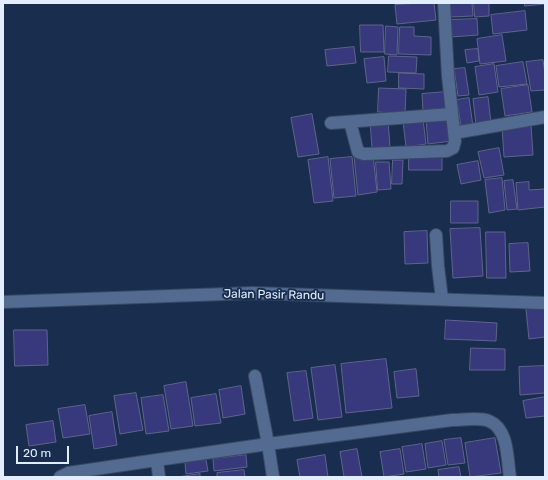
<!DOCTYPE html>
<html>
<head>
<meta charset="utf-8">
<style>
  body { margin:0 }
  #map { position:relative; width:548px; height:480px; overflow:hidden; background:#192e4f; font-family:Rubik,sans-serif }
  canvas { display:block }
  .frame { position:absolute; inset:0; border:4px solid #e2edff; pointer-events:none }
  .scale { position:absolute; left:16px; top:446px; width:53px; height:18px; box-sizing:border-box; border:2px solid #e2edff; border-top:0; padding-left:5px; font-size:12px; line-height:14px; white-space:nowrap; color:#e2edff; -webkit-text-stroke:3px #192e4f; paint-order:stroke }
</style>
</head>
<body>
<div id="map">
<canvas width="548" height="480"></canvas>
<div class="frame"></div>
<div class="scale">20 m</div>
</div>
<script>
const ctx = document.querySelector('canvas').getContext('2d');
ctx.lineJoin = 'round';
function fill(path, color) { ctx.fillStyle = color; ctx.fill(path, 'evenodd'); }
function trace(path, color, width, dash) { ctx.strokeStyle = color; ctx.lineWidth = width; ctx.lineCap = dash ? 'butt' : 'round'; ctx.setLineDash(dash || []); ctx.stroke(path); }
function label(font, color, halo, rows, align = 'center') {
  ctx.font = font + ' Rubik,sans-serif'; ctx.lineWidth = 4; ctx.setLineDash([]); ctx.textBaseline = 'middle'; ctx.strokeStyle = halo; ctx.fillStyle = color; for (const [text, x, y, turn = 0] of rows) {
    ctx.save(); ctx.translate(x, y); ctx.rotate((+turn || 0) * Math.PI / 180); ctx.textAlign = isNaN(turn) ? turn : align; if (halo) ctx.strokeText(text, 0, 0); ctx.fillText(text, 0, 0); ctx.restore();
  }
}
const building = new Path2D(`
  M421 3H434L436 20 397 24 395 5Z
  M472 3 473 16 450 17 449 4Z
  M474 3H489V16L475 17Z
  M525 3H545V4L525 6Z
  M525 11 527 30 493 34 491 15Z
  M477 19 478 35 451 37 450 20Z
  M360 25H383L384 52H361Z
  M386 26 398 27 397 55 385 54Z
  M400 27H414V36L431 37V55L399 54Z
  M502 35 506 61 480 64 477 39Z
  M354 47 356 63 327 66 325 50Z
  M478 49 479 61 467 63 465 50Z
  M389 56 417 57 416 73 388 72Z
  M384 57 386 81 367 83 364 59Z
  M543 60 545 73V90L531 91 526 62Z
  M523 62 527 84 499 87 496 66Z
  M494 64 498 92 479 95 475 67Z
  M465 68 469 95 458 96 454 69Z
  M399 73 424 74V89L399 88Z
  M528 85 532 112 505 116 501 89Z
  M379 88 406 89 405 114 378 112Z
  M446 92 447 108 423 110 422 94Z
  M488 97 491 123 476 125 473 99Z
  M469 98 473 126 461 127 457 100Z
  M312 114 319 154 298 157 291 118Z
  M450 117 452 141 428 144 426 119Z
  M423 119 426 144 406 147 403 121Z
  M388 120 390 147 372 148 370 121Z
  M531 125 533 155 504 157 502 127Z
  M499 148 504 175 484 178 478 152Z
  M409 154H442V170H409Z
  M373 155 377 192 358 195 354 157Z
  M328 157 333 201 314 203 308 160Z
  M352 157 356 196 334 198 330 159Z
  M393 160H403L402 184H392Z
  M478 161 481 180 461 184 457 165Z
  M376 162H389L391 189 378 190Z
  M502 178 505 210 489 213 485 180Z
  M513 180 517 209 507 210 504 181Z
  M529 182V190L545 189V207L518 210 516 183Z
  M451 201H478V223H451Z
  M480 228 483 276 453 278 450 229Z
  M427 231 428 263 405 264 404 232Z
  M486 232H505L506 278H487Z
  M528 243 530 271 510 272 509 244Z
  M545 307V337L529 339 526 309Z
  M446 320 497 323 496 341 445 339Z
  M14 330H47L48 365 15 366Z
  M471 348 505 349V370H470Z
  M386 359 392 408 346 413 341 364Z
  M335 365 342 417 318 420 311 368Z
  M545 366V393L520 395 519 367Z
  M416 369 419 396 397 398 394 372Z
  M306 371 313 418 294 421 287 373Z
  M186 382 193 426 171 429 164 386Z
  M241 386 245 414 223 418 219 390Z
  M136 393 143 430 120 434 114 396Z
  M216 394 221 423 195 426 191 398Z
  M163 395 169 431 146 434 141 398Z
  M545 397V416L526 418 523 401Z
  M85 405 90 434 63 438 58 409Z
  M112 412 117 445 94 449 89 416Z
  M53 421 56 442 29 446 26 425Z
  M461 438 465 463 448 465 444 440Z
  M495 438 501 473 470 477 465 443Z
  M442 441 446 465 428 468 425 444Z
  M422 444 426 469 406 472 402 447Z
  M357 449 362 477H344L340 452Z
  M400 449 404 474 384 477 380 452Z
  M246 455 247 467 214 471 213 459Z
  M325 455 328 477H300L297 460Z
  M206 460 208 471 186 474 185 462Z
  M459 467 461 477H439L438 470Z
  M244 470 245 477H217V473Z
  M200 474V477H178Z`);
const street = new Path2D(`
  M350 122 358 152 364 154 447 151 453 148 455 141 448 76 444 3
  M331 123 452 114
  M454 133 545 117
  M436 235 438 266 442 299
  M255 376 268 444 273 477
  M60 477 68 473 157 460
  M159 477 157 460 268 444 452 420C464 420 479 417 489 421 509 429 507 460 510 477`);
const secondary = new Path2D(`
  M3 302 253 293 545 303`);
const streetNames = [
  ["Jalan Pasir Randu",274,295,1]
];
fill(building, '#38397c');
trace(building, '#5f638c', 1);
trace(street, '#394964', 14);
trace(secondary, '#394964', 14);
trace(street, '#536b90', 12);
trace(secondary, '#536b90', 12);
label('12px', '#e2edff', '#192e4f', streetNames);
</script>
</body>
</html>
